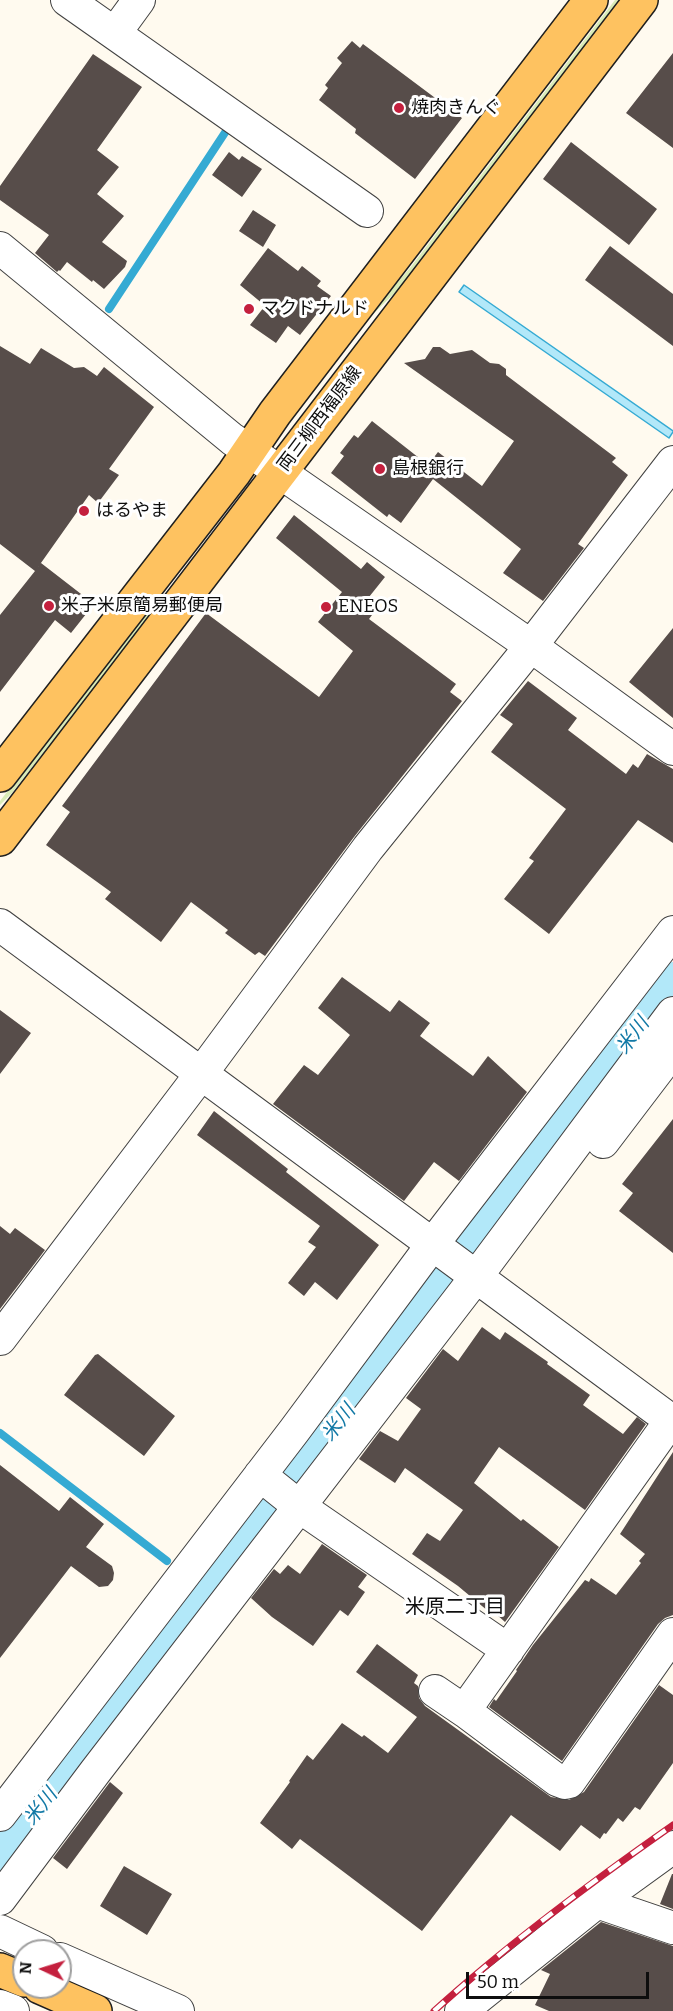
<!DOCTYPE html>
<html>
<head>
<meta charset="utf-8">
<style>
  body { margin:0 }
  #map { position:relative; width:673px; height:2011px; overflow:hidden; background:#fffaef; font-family:Bitter,serif }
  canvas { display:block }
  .north { position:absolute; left:12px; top:1939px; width:60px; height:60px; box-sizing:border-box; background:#fff; border:2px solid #9f9f9f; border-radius:50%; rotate:274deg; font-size:16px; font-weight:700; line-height:24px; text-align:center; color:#0e0e0e }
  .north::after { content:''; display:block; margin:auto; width:21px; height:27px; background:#c4203e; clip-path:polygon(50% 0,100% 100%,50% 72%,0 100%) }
  .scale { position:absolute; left:466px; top:1972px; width:183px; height:27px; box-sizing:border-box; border:3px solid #0e0e0e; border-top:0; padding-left:8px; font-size:18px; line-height:21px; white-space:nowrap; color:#0e0e0e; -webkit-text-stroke:4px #fff; paint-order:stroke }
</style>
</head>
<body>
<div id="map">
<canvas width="673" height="2011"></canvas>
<div class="north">N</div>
<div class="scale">50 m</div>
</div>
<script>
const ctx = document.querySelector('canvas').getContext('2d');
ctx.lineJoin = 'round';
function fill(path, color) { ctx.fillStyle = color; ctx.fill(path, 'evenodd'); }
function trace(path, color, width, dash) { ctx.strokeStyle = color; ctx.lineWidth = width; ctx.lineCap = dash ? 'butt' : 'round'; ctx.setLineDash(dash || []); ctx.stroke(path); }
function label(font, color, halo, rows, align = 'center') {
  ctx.font = font + ' Bitter,"Noto Sans JP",serif'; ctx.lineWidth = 6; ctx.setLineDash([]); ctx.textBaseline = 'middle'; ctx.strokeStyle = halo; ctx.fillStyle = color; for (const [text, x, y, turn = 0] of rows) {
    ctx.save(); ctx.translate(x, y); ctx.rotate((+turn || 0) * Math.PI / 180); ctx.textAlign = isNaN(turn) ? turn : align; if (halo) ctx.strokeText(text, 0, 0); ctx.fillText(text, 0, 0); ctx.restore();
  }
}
const green = new Path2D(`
  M615 0H621L405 283 370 317 368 316 410 268Z
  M177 581 173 590 141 627 12 793 0 805V801L137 624Z`);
const water = new Path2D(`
  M464 285 673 431V432L669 438 459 292Z`);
const stream = new Path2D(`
  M109 309 230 125
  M0 1433 167 1561`);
const river = new Path2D(`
  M0 1859 363 1393 673 984`);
const building = new Path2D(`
  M352 41 360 48 363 44 462 118 415 179 355 133 356 129 319 100 328 88 325 85 342 63 337 58Z
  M673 53V148L626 113Z
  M93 54 142 87 97 150 119 167 97 194 124 216 102 242 127 261 125 267 104 289 93 280 92 282 67 262 60 271 59 270 57 272 35 253 49 235 0 200V186Z
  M571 142 657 209 629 245 543 179Z
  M229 152 239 160 242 156 262 169 242 197 212 175Z
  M253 210 276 225 263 247 239 231Z
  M610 246 673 294V346L585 280Z
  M268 248 298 271 302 266 321 281 317 286 331 296 300 335 288 326 276 343 250 325 264 307 262 306 263 304 240 285Z
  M0 346 30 364 41 348 74 368 84 367 97 376 104 367 154 407 109 469 119 475 98 503 89 495 36 570 41 563 94 604 71 633 55 620 0 692V615L35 571 0 544Z
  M433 347H440L450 354 472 350 490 363 499 364 506 369V375L616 458 612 462 628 475 578 544 584 548 543 601 503 573 521 549 433 479 401 523 389 514 387 517 331 473 344 456 340 453 354 435 358 438 372 421 428 465 438 452 482 486 514 441 404 363 425 359Z
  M294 515 361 569 367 562 385 577 361 607 372 615 369 619 456 684 450 692 462 701 354 837 265 956 259 952 255 955 225 933 228 930 191 902 161 942 105 899 111 892 46 845 70 812 62 806 206 613 319 697 353 651 318 622 342 592 276 538Z
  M673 628V718L629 682Z
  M528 681 577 718 568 730 626 774 633 764 638 768 647 754 673 769V843L638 820 549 934 504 899 534 861 529 858 566 809 491 752 513 724 500 715Z
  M342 977 390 1012 399 1000 430 1023 420 1036 473 1076 488 1056 527 1092 459 1181 434 1162 404 1201 273 1104 304 1065 318 1075 350 1035 318 1008Z
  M0 1010 31 1033 0 1074Z
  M214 1111 288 1169 286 1172 379 1245 337 1300 315 1282 304 1296 288 1283 316 1247 308 1242 320 1226 197 1135Z
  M673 1119V1253L619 1211 633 1193 622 1184Z
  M0 1226 10 1234 15 1228 45 1250 0 1309Z
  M482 1327 500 1340 505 1332 548 1362 547 1364 590 1395 583 1405 623 1434 637 1417 646 1424 585 1510 499 1447 474 1483 521 1521 523 1519 559 1547 505 1622 496 1614 494 1616 458 1586 412 1554 427 1533 440 1541 463 1510 405 1468 395 1483 359 1459 380 1431 398 1441 421 1409 406 1398 443 1349 458 1361Z
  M98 1354 175 1416 144 1456 64 1395 95 1355Z
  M673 1452V1615L665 1618 658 1624 562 1761 489 1707 494 1699 496 1701 517 1671 516 1670 533 1645 585 1580 589 1582 591 1578 616 1595 641 1563 639 1561 645 1554 620 1534Z
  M0 1465 59 1511 70 1497 104 1524 86 1547 112 1566 114 1573 113 1580 108 1586 99 1587 71 1566 0 1658Z
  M322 1544 367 1575 358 1587 365 1592 348 1616 340 1610 313 1646 272 1617 251 1598 274 1569 280 1574 288 1565 300 1574Z
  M377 1644 418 1675 414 1683 418 1686 419 1698 425 1706 551 1797 569 1800 584 1792 659 1685 673 1695V1763L640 1810 635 1807 623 1822 618 1818 606 1834 604 1833 600 1839 581 1825 560 1851 511 1815 422 1931 300 1839 292 1849 260 1823 290 1782 289 1781 307 1755 313 1760 342 1723 362 1737 364 1735 388 1753 417 1717 356 1672Z
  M110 1782 123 1793 67 1869 53 1858Z
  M124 1866 172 1894 147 1935 100 1906Z
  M672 1874H673V1909L660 1904Z
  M601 1922 673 1946V2011H549L535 2005 550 1974 541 1970Z`);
const minor = new Path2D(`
  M67 0 367 211
  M115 33 139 0
  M0 248 232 439 531 646 673 749
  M0 925 673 1422
  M603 1142 673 1050
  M0 1339 201 1074 368 848 531 646 673 462
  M671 1420 467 1707 466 1712 557 1780 565 1783 569 1782 673 1634
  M260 1475 300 1507 508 1650
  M435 1691 466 1712
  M0 1815 294 1431 432 1245 673 932
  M673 1847 597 1902 673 1928
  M0 1899 95 1772 476 1277 673 1013
  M0 1931 42 1951
  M60 1959 178 2011
  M0 2006 13 2011
  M461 2011 597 1902`);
const major = new Path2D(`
  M0 775 234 473 275 413 591 0
  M0 839 641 0
  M0 1970 24 1980
  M40 1987 95 2011`);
const rail = new Path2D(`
  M434 2011C509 1943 590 1883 673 1825`);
const markers = [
  [399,108,6,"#c4203e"],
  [249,309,6,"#c4203e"],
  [380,469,6,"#c4203e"],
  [84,511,6,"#c4203e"],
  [49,606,6,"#c4203e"],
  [326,607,6,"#c4203e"]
];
const poiNames = [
  ["焼肉きんぐ",411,108],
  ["マクドナルド",261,309],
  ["島根銀行",392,469],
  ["はるやま",96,511],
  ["米子米原簡易郵便局",61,606],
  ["ENEOS",338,607]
];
const streetNames = [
  ["両三柳西福原線",320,419,-53]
];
const waterNames = [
  ["米川",633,1036,-53],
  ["米川",339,1423,-52],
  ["米川",41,1807,-52]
];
const neighbourhoodNames = [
  ["米原二丁目",455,1607]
];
fill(green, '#d9ebb7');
fill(water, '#b2e8f9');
trace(water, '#35aad3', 1.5);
trace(stream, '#35aad3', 8);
trace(river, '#b2e8f9', 44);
fill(building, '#574d4a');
trace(minor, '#414141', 34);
trace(major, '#1f1f1f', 36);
trace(minor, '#fff', 32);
trace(major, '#fec260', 33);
trace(rail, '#c4203e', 7);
trace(rail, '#fff', 4.5, [14]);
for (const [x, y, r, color] of markers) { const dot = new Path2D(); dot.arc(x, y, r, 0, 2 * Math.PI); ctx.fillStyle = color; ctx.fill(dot); trace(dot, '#fff', 2); }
label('18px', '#0e0e0e', '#fff', poiNames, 'left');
label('18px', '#0e0e0e', '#fff', streetNames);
label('italic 20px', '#1279a6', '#fff', waterNames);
label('20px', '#0e0e0e', '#fff', neighbourhoodNames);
</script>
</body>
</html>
